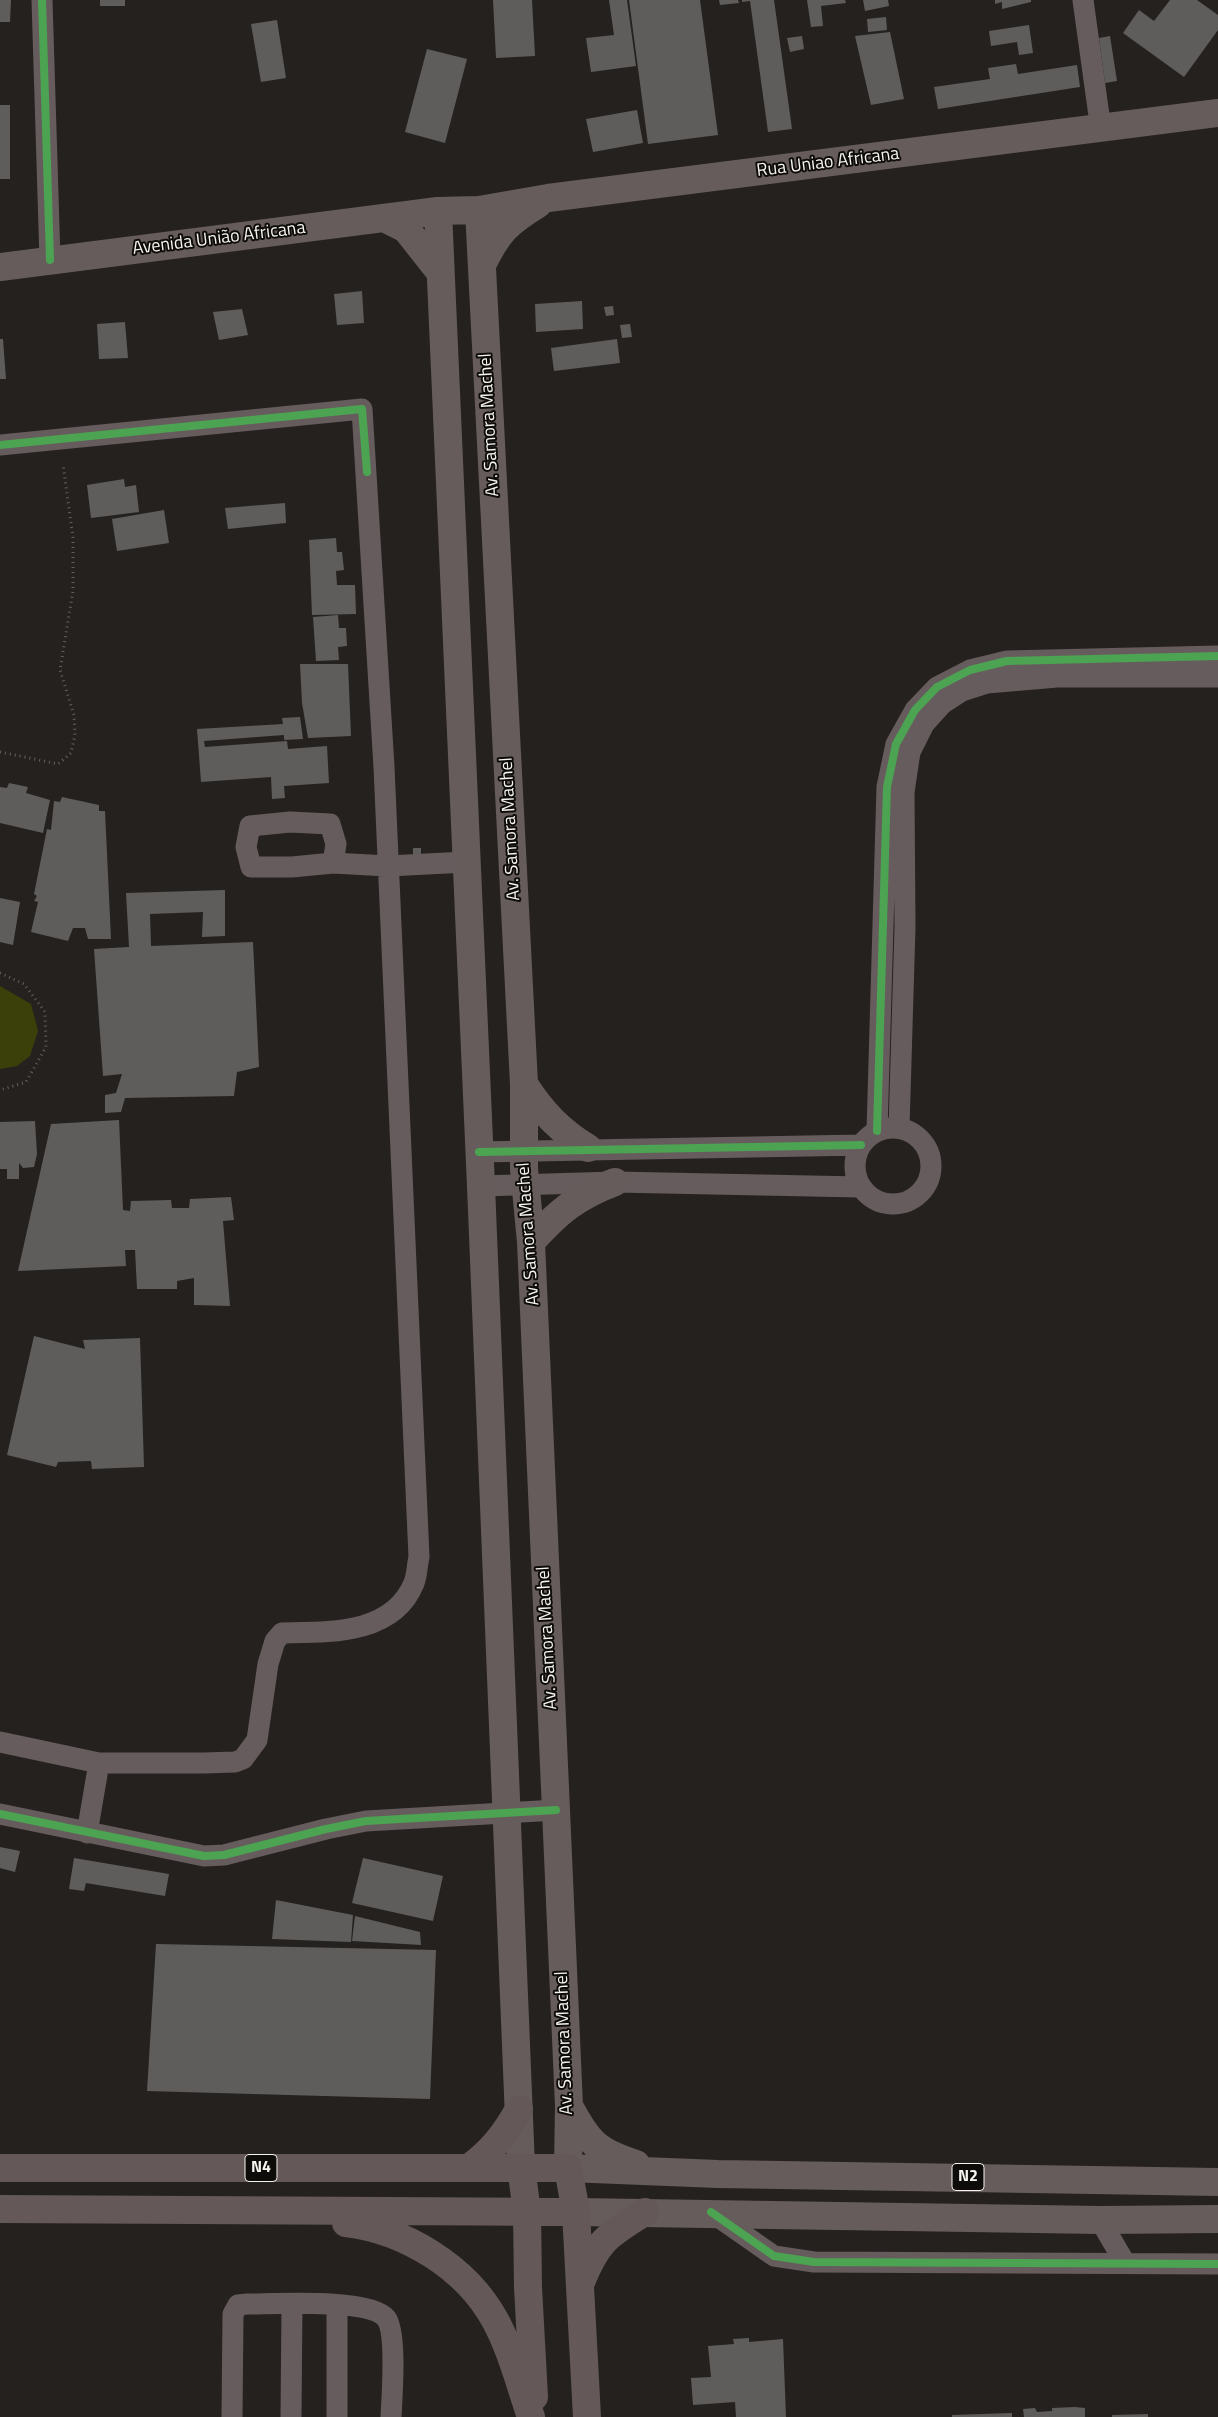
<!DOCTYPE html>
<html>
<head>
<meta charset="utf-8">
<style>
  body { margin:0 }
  canvas { display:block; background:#24211e }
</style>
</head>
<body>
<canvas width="1218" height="2417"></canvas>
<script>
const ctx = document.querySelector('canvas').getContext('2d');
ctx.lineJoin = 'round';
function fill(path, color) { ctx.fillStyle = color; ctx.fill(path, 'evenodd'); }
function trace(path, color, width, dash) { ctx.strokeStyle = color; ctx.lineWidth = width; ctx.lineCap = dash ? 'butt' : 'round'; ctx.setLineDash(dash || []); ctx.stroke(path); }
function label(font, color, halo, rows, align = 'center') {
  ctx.font = font + ' "Titillium Web",sans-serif'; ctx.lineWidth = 4; ctx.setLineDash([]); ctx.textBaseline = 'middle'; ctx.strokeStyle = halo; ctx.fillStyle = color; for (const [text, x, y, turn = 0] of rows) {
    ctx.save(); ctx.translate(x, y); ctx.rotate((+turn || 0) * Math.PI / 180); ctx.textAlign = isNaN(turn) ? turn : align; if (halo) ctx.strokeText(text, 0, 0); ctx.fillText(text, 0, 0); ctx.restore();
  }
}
const green = new Path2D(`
  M0 986 31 1004 38 1031 30 1056 17 1066 0 1069Z`);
const building = new Path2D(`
  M0 0H11L10 22H0Z
  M100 0H125V6H100Z
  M493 0H532L535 56 496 58Z
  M609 0H627L636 66 591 72 586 38 614 35Z
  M629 0H700L718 135 648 144Z
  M719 0H738L739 3 720 5Z
  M742 0H774L792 129 768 132 750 1 742 2Z
  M807 0H845L846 3 821 6 823 26 811 27Z
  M863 0H888L889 6 865 11Z
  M995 0H1031V2L1002 9V2L995 4Z
  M1170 0H1197L1218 15V30L1184 77 1123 33 1139 10 1154 21Z
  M886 17 887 30 868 32 867 19Z
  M277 20 286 78 261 82 251 24Z
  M1029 25 1033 53 1019 55 1017 42 991 46 989 31Z
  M890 32 904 99 871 105 855 36Z
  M802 36 804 49 790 52 787 38Z
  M1110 36 1117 81 1105 83 1099 38Z
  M427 49 467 59 445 143 405 132Z
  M1016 64 1018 74 1077 65 1080 87 938 109 934 87 990 79 988 68Z
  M0 105H10V179H0Z
  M637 110 643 143 593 152 586 119Z
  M362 291 364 323 337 325 334 294Z
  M582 301 583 329 536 332 535 304Z
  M613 306 614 315 606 316 604 307Z
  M242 309 248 335 219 340 213 312Z
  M125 322 128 358 99 359 97 324Z
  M630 324 632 337 622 338 620 325Z
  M0 339H3L6 379H0Z
  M617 339 620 363 554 371 551 348Z
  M124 479 125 487 136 485 139 512 91 518 87 485Z
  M285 503 286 523 228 529 225 508Z
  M164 510 169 543 117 551 112 519Z
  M336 538 337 552H342L344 570 336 571 337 585H355L356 614 312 615 309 540Z
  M338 615 339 628H346L347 646 338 647 339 660 316 661 313 617Z
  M300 664H348L351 736 308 738 302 703Z
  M300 717 303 739 284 740V735L204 741 205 747 287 741 288 749 327 746 329 783 284 786 285 798 272 799 271 777 201 782 197 729 283 724 282 718Z
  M9 783 28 787 26 793 50 800 43 833 0 823V787L7 788Z
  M62 797 99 805V811H105L111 939H88L85 928H73L68 941 31 932 38 902 34 901 37 896 34 894 47 829 51 830 54 801 60 802Z
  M413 848H421V856L413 857Z
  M225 890V936L202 937 203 912 150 914 151 946 253 942 259 1067 237 1072 234 1096 125 1098 121 1112 105 1113V1095L116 1093 122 1074 103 1076 94 949 129 947 126 893Z
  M0 898 20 902 13 945 0 942Z
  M119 1120 123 1210 130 1211 131 1201 171 1200 172 1208H189L190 1199 231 1197 234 1220 223 1221 230 1306 194 1305V1278L177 1281V1289H137L135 1250H125L126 1266 18 1271 51 1124Z
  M35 1121 37 1154 34 1167 23 1168 19 1163V1179H7V1169H0V1122Z
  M34 1336 85 1349 83 1340 140 1338 144 1467 92 1469 91 1461 58 1462 56 1467 7 1455Z
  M0 1847 20 1851 15 1872 0 1868Z
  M74 1858 169 1874 165 1896 86 1883 84 1891 69 1889Z
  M363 1858 443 1876 433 1921 352 1903Z
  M276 1900 353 1915 351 1942 272 1939Z
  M355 1916 420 1932 421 1945 352 1941Z
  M156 1944 436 1950 430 2099 147 2091Z
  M749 2338V2342L783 2339 786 2417H736L735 2402 693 2405 691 2378 711 2377 708 2346 734 2344 733 2339Z
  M1075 2407 1085 2408V2417H1024L1023 2409 1035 2408 1037 2412 1052 2411V2408Z
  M1012 2413V2417H952V2415Z
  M1148 2414V2417H1112V2415Z`);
const path = new Path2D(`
  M0 752 58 764 71 753 75 735 74 715 60 670 73 591V538L63 464
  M0 973 24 984 45 1012 46 1047 26 1082 0 1090`);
const minor = new Path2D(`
  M42 0 50 260
  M1083 0 1101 130
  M0 445 362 409 384 767 419 1557C417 1565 417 1576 414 1583 393 1635 329 1632 282 1633L275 1641 268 1664 257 1740 243 1759 235 1762 204 1763H99L0 1742
  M333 863 336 844 330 824 290 822 250 826 246 847 251 867H292L333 863 388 866 466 862
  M899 1128 905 927 904 792 910 752 924 724 942 704 962 691 987 683 1057 677H1218
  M855 1166a38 38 0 1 1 76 0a38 38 0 1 1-76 0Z
  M877 1131 887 787 896 744 915 710 937 687 970 670 1007 661 1218 656
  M479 1152 861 1145
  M481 1186 615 1182 860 1187
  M0 1814 204 1856 224 1855 326 1829 366 1821 556 1810
  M87 1833 99 1763
  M711 2212 774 2256 814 2262 1218 2264
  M1100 2220 1125 2263
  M337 2305V2417
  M232 2417 233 2314 238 2305 247 2304C275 2304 369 2298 386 2318 397 2332 392 2397 391 2417
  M291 2417 292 2304`);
const major = new Path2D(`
  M479 210 524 1084V1169L531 1242 569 2106 568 2168 718 2174 1218 2182
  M438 211 481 1186 521 2167
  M384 218 406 229 440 272
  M482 265C498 232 507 223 538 204
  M0 267 438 211 479 210 548 198 1218 113
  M524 1084C541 1111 560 1131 588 1148
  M531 1242C558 1212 577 1196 615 1182
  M569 2106C589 2142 595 2151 636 2164
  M576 2212 1100 2220 1218 2219`);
const highway = new Path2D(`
  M470 2167C492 2151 506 2133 519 2109
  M521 2167 527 2212 528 2287 534 2397
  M0 2168H568L576 2212 587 2417
  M0 2209 576 2212
  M346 2223C405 2230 466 2267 495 2320 511 2349 520 2385 531 2417
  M581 2282C598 2240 608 2235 645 2212`);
const cycleway = new Path2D(`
  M42 0 50 260
  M0 445 362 409 367 472
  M877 1131 887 787 896 744 915 710 937 687 970 670 1007 661 1218 656
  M479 1152 861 1145
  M0 1814 204 1856 224 1855 326 1829 366 1821 556 1810
  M711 2212 774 2256 814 2262 1218 2264`);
const shields = [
  [261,2168,32],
  [968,2177,32]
];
const shieldNames = [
  ["N4",261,2168],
  ["N2",968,2177]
];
const streetNames = [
  ["Rua Uniao Africana",828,163,-7],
  ["Avenida União Africana",219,239,-7],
  ["Av. Samora Machel",490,425,-93],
  ["Av. Samora Machel",511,829,-93],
  ["Av. Samora Machel",529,1234,-94],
  ["Av. Samora Machel",548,1638,-93],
  ["Av. Samora Machel",565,2043,-92]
];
fill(green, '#3b400a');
fill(building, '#5f5c5c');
trace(path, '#65605f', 3, [1, 4]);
trace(minor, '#665c5d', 21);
trace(major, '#675c5c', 28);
trace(highway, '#645859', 28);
trace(cycleway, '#4ca352', 8);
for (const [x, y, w] of shields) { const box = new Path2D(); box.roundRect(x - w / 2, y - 13.5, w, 27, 4); ctx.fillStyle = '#0e0c0a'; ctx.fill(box); trace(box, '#f6f4ef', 1); }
label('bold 16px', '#f6f4ef', null, shieldNames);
label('18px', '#f6f4ef', '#0e0c0a', streetNames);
</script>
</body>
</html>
